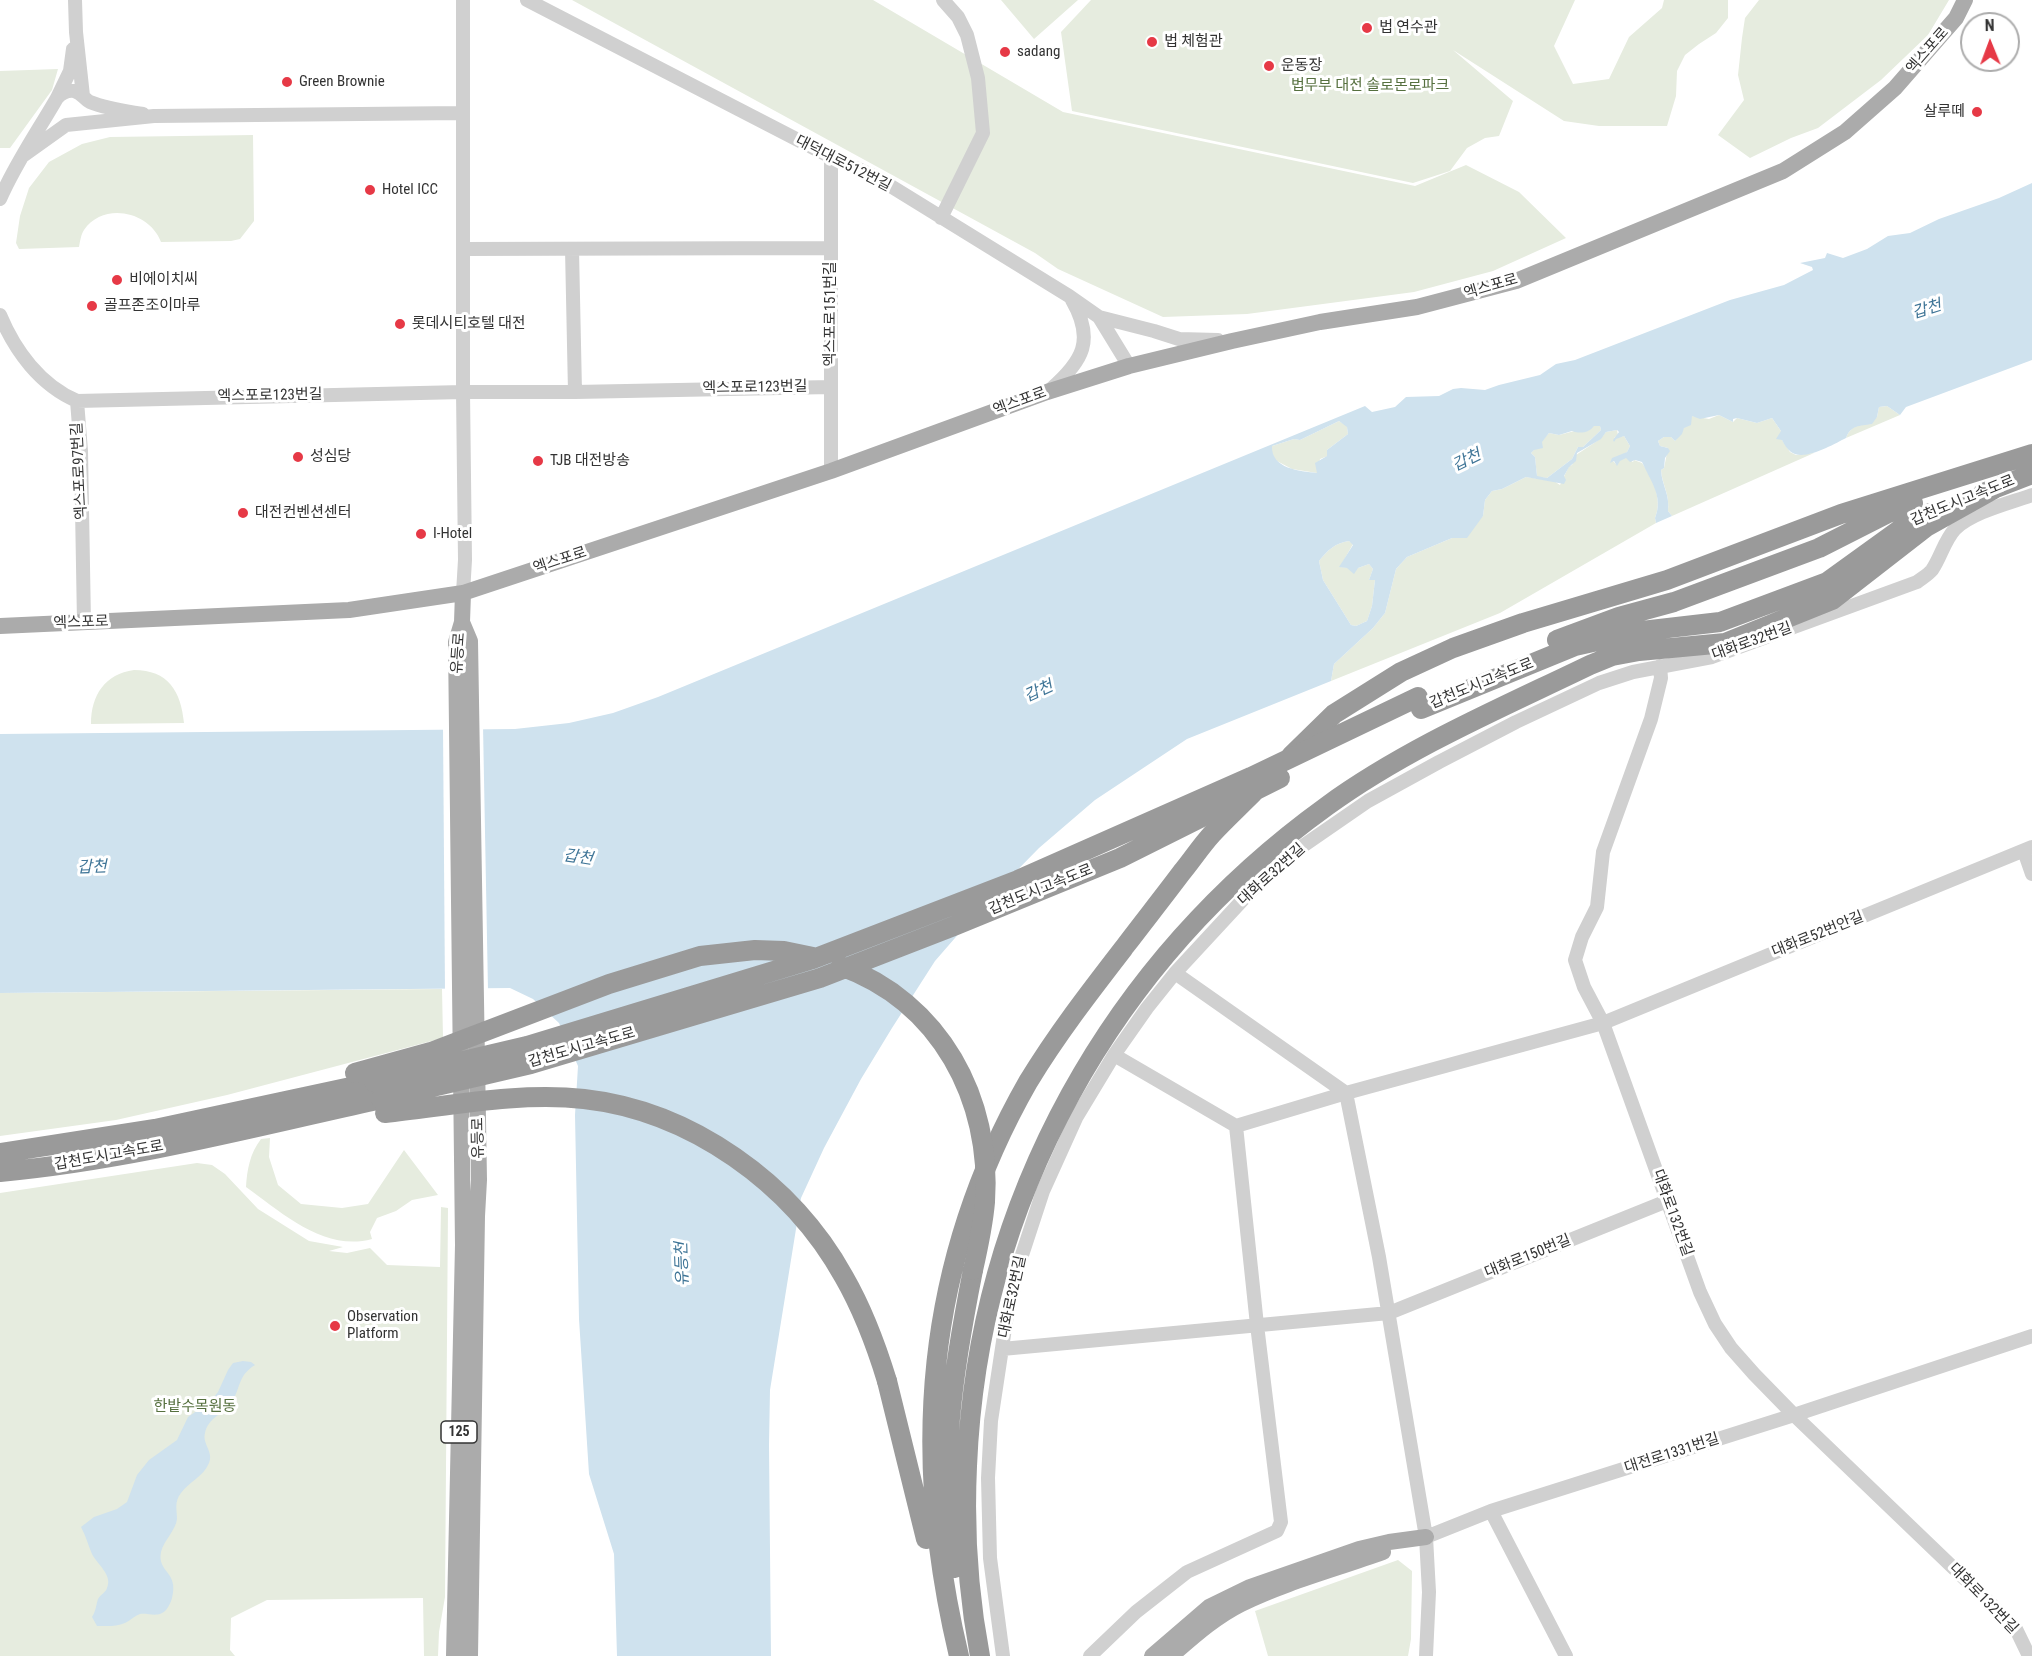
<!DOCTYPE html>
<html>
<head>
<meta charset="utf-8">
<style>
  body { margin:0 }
  #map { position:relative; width:2032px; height:1656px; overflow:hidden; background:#fff; font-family:"Roboto Condensed",sans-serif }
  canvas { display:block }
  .north { position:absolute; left:1960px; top:12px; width:60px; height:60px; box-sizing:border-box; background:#fff; border:2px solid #adadad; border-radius:50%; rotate:359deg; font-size:16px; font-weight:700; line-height:24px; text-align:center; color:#333 }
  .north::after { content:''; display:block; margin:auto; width:21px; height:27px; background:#e63946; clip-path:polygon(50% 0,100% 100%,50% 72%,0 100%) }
</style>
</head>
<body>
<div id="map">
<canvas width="2032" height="1656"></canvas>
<div class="north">N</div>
</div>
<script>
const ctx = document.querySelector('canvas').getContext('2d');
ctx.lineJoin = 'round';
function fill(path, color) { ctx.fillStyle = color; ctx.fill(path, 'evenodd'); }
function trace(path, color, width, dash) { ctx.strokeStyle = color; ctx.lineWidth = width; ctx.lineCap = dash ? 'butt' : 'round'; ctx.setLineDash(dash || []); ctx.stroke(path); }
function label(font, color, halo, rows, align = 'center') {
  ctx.font = font + ' "Roboto Condensed","Noto Sans KR",sans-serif'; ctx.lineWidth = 6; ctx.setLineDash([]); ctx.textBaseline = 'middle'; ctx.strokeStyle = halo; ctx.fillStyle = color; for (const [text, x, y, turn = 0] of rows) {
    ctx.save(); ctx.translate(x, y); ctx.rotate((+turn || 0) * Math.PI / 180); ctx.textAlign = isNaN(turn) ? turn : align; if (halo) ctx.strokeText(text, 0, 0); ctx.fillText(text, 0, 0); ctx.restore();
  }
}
const green = new Path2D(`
  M572 0H873L1063 112 1415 186 1466 165 1519 192 1566 238 1493 271 1414 292 1247 314 1163 317 1058 269 1035 253Z
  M1001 0H1078L1034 39Z
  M1091 0H1575L1554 46 1573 84 1609 79 1629 37 1662 8 1664 0H1728V18L1716 33 1699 44 1685 55 1677 71 1676 96 1667 126H1599L1564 121 1453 50 1513 101 1499 136 1485 138 1467 148 1450 171 1413 183 1072 111 1061 32Z
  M1759 0H1949L1928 35 1881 80 1818 128 1791 138 1750 158 1718 135 1744 100 1738 75 1742 38 1745 18Z
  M58 69 52 90 10 148H0V71Z
  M253 135 254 221 240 239 231 241 161 242C150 212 104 201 84 230 81 234 80 242 79 247L19 249 16 243 20 216 29 188 49 162 82 144 110 137Z
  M1887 406 1900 415 1846 438C1851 424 1865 422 1877 417L1879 407Z
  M1719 415 1733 422 1737 418 1757 423 1772 418 1781 431 1782 440 1790 452 1796 455 1814 453 1672 516 1668 511C1670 494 1662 485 1661 470L1664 468 1668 448 1660 446 1658 441 1664 437H1671L1675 441 1692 416 1709 419Z
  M1339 421 1347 426 1348 434 1327 450 1328 456 1320 459 1317 473 1292 469 1275 460 1271 450 1272 446 1294 439 1300 440Z
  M1594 426H1600L1601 430 1583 447H1578L1572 459 1547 478 1537 477 1535 457 1531 453 1549 433 1559 435Z
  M1617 430 1618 435 1614 438 1624 436 1630 446 1627 452 1611 462 1613 461 1617 465 1620 460 1626 457 1633 462 1634 460 1642 463C1653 478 1663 500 1655 518L1656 523 1500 613 1331 681 1334 664 1373 628 1385 613 1396 569 1407 557 1452 538 1483 516 1485 500 1492 491 1502 489 1526 477 1554 481 1560 485 1569 466 1572 465 1576 455 1600 439 1606 432Z
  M1349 541 1353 544 1340 567 1358 568 1369 564 1373 569 1369 580H1375L1372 606 1367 621 1356 626 1351 625 1323 580 1319 561C1328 550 1335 543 1349 541Z
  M134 670C168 670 181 691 184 723L91 724C91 695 105 674 134 670Z
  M442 989 443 1038 227 1095 116 1120 0 1136V993Z
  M270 1138 269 1157 278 1185 301 1204 342 1208 368 1204 404 1150 438 1195 412 1200 396 1211 377 1218 370 1232 372 1239C325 1252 282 1213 246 1187 247 1170 250 1153 261 1139Z
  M197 1163 212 1165 225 1174 258 1209 309 1241 343 1247 329 1251 347 1253 370 1248 387 1265 440 1267 441 1207 448 1208 445 1597 439 1632 438 1656H424L423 1598 267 1600 231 1618 230 1650 235 1656H0V1193Z
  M1398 1560 1412 1571 1411 1639 1408 1656H1268L1255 1611Z`);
const water = new Path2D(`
  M2032 183V360L1906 407 1900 415 1887 406 1879 407 1877 417 1872 424C1859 426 1851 425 1846 438 1834 444 1804 462 1791 452 1787 449 1784 444 1782 440L1776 439 1781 431 1772 418 1757 423 1737 418 1733 419V422L1719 415 1700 419 1692 416 1691 425 1684 428 1682 434 1675 441 1671 437H1664L1658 441 1660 446 1668 448 1670 451 1665 458 1664 468 1661 470C1662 486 1670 494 1668 511L1672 516 1656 523 1655 518C1664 497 1650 480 1642 462L1635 460 1630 462 1626 458 1620 461 1617 466 1614 461 1610 463 1612 458 1627 452 1630 446 1624 436 1616 439 1614 442 1613 440 1619 432 1617 430 1606 432 1601 439 1577 453 1576 461 1569 467 1564 476 1566 480 1564 484 1526 477 1502 489 1492 491 1485 500 1483 516 1467 538H1452L1407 557 1396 569 1385 613 1373 628 1334 664 1331 681 1187 739 1095 800 1039 848 988 900 935 961 892 1028 861 1079 824 1148 801 1198 770 1390 769 1445 771 1656H617L614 1554 589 1474 579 1319 575 1115 578 1066 559 1023 533 999 510 988 0 993V734L515 729 569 723 613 713 658 697 1365 406 1372 412 1395 407 1406 397 1439 396 1453 389 1461 388 1485 390 1499 385 1540 375 1556 364 1575 360 1730 300 1784 285 1813 270 1812 267 1800 263 1825 258 1827 253 1843 258 1867 249 1888 236 1910 233 1939 219 1999 198ZM1339 421 1347 427 1348 434 1327 450V456L1315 463 1317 473C1300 471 1271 469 1272 446L1294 439 1300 440ZM1594 426H1600L1601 430 1583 447H1578L1572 459 1547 478 1537 476 1535 457 1531 453 1534 450 1543 448 1542 442 1549 433 1559 435 1572 431C1580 434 1589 433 1594 426ZM1349 541 1353 545 1339 567 1347 568 1354 574 1358 568 1369 564 1373 569 1369 580H1375L1372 606 1367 621 1356 626 1351 625 1323 580 1319 561C1328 550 1335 543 1349 541Z
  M243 1361 251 1362 255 1365C237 1376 241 1389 231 1403 223 1414 208 1418 205 1433 202 1444 214 1452 209 1463 204 1476 189 1482 181 1493 174 1502 177 1509 177 1519 176 1530 164 1540 161 1552 157 1573 179 1571 172 1598 171 1602 169 1606 166 1610 159 1618 149 1613 140 1614 134 1616 130 1621 125 1623 116 1627 107 1626 97 1626L92 1617C96 1611 96 1605 98 1599 101 1594 106 1592 107 1588 113 1575 97 1564 92 1554 88 1545 86 1536 81 1527L94 1517 117 1509 127 1502 137 1475 149 1460 177 1440 188 1417 210 1402 218 1392 228 1370 233 1363Z`);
const pier = new Path2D(`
  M483 726 488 991 445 992 443 727Z`);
const minor = new Path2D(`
  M75 0 76 32 83 96
  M527 0 831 157 876 177 1069 296 1099 317 1129 366
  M57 98 70 71 73 49
  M24 155 66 125 154 116 463 113
  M0 199C15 164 38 131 57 98 62 93 67 90 74 91 82 93 84 99 90 102 107 109 125 111 143 114
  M941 218 983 133 978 78 967 35 958 17 943 0
  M463 249 831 248
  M572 249 575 392
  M0 315C15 351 40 385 77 401L463 392H575L831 387
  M1099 317 1154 331 1179 339 1218 340
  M1051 389C1083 361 1095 340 1072 300
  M77 401 81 451 84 623
  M831 471V157
  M463 593 465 560 463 392V0
  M1660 666 1661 678 1651 719 1603 852 1597 907 1582 937 1575 960 1584 987 1603 1023 1700 1292 1715 1324 1731 1348 1754 1374 1794 1415 2015 1627 2029 1656
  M2024 851 2032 874
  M1175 973 1346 1093 1379 1257 1426 1537 1429 1592 1426 1656
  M1114 1055 1236 1126
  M1002 1349 1389 1313 1667 1201
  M1491 1511 1566 1656
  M1426 1537 1491 1511 1794 1415 2032 1336
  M1003 1656 990 1558 988 1478 991 1421 1007 1315 1022 1255 1043 1191 1076 1118 1114 1055 1147 1008 1175 973 1250 892 1297 850 1368 801 1439 762 1516 722 1599 683 1633 672 1712 657 1917 582C1922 578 1928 575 1932 570 1941 557 1944 541 1955 529 1972 512 2010 503 2032 495
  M1090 1656 1136 1612 1187 1572 1277 1531 1281 1522 1257 1325 1236 1126 1346 1093 1603 1023 2032 847`);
const major = new Path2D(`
  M462 622 470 641 479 1180 477 1216 470 1656
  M0 626 349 610 463 593 831 471 1047 392 1129 366 1232 341 1320 322 1417 307 1516 281 1783 171 1845 132 1895 88 1956 18 1965 0
  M454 1656 463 1245 456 642 462 622 463 593
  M1152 1656 1209 1607 1250 1587 1359 1549 1389 1542 1426 1537
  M1171 1656C1193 1637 1215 1617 1241 1604 1286 1582 1336 1569 1383 1552`);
const highway = new Path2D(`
  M1983 493 2032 474
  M1557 640 1619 617 1674 602 1819 548 1886 514 1913 503
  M1421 709 1575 646 1642 631 1720 622 1827 582 1906 525 1930 513
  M1291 756 1334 714 1401 672 1453 648 1523 623 1667 580 1841 514 2032 454
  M0 1153 155 1129 374 1082
  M0 1172C129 1160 255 1127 381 1099
  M887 1381 926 1539
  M954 1568C938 1465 953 1371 973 1270
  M959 1656C911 1455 924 1264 1028 1082 1057 1034 1092 989 1126 945 1145 920 1164 896 1182 872 1192 860 1201 846 1212 834 1225 820 1239 807 1253 793
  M980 1656C968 1593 964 1530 967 1466 978 1200 1112 961 1327 806 1407 748 1501 708 1590 665L1612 656 1639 651 1725 643 1832 600 1926 527 1994 489`);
const highwayBridge = new Path2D(`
  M841 966C940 1002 992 1099 985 1202 983 1225 978 1248 973 1270
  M355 1073 431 1052 609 984 700 956 755 950 784 951 813 957
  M374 1082 527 1046 813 959 1018 880 1251 777 1418 697
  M381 1099 531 1064 820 978 954 926 1120 858 1280 778
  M385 1113C450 1106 518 1092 584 1099 691 1111 792 1183 844 1277 863 1310 876 1345 887 1381`);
const markers = [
  [1367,28,6,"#e63946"],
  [1152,42,6,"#e63946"],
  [1005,52,6,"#e63946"],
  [1269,66,6,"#e63946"],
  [287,82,6,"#e63946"],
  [1977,112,6,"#e63946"],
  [370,190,6,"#e63946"],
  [117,280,6,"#e63946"],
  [92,306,6,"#e63946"],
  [400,324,6,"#e63946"],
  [298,457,6,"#e63946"],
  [538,461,6,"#e63946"],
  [243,513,6,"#e63946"],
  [421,534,6,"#e63946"],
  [335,1326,6,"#e63946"]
];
const shields = [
  [459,1432,36]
];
const shieldNames = [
  ["125",459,1432]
];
const poiNames = [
  ["법 연수관",1379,28],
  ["법 체험관",1164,42],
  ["sadang",1017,52],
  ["운동장",1281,66],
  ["Green Brownie",299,82],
  ["살루떼",1965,112,"right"],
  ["Hotel ICC",382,190],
  ["비에이치씨",129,280],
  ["골프존조이마루",104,306],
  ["롯데시티호텔 대전",412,324],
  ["성심당",310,457],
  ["TJB 대전방송",550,461],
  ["대전컨벤션센터",255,513],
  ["I-Hotel",433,534],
  ["Observation",347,1317],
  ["Platform",347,1334]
];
const streetNames = [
  ["엑스포로",1928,51,-49],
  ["대덕대로512번길",843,164,27],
  ["엑스포로",1491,287,-16],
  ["엑스포로151번길",831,314,-90],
  ["엑스포로123번길",755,388,-1],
  ["엑스포로123번길",270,396,-1],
  ["엑스포로",1020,402,-20],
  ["엑스포로97번길",80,471,-93],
  ["갑천도시고속도로",1963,501,-22],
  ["엑스포로",560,561,-18],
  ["엑스포로",81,623,-2],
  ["대화로32번길",1752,642,-20],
  ["유등로",459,653,-86],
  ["갑천도시고속도로",1482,684,-22],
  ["대화로32번길",1272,875,-42],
  ["갑천도시고속도로",1041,890,-22],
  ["대화로52번안길",1818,935,-22],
  ["갑천도시고속도로",582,1048,-16],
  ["유등로",479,1138,-91],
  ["갑천도시고속도로",109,1156,-10],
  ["대화로132번길",1672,1213,70],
  ["대화로150번길",1528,1257,-22],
  ["대화로32번길",1013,1297,-78],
  ["대전로1331번길",1672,1454,-18],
  ["대화로132번길",1983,1599,46]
];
const parkNames = [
  ["법무부 대전 솔로몬로파크",1370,86],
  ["한밭수목원동",195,1407]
];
const waterNames = [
  ["갑천",1927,310,-17],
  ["갑천",1467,461,-26],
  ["갑천",1039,692,-25],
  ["갑천",578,858,8],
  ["갑천",92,868,-2],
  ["유등천",683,1264,-92]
];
fill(green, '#e6ecdf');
fill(water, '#cfe2ee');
fill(pier, '#fff');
trace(minor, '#d0d0d0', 14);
trace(major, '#ababab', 16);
trace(highway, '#9a9a9a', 20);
trace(highwayBridge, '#9a9a9a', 20);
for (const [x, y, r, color] of markers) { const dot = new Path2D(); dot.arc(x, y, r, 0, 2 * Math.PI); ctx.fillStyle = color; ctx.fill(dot); trace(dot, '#fff', 2); }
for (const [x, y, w] of shields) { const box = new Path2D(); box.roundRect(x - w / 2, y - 11, w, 22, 4.5); ctx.fillStyle = '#fff'; ctx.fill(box); trace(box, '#333', 1.5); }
label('bold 14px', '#333', null, shieldNames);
label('15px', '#333', '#fff', poiNames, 'left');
label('15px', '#333', '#fff', streetNames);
label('15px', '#56703f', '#fff', parkNames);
label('italic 16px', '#3f7597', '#fff', waterNames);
</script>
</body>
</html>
